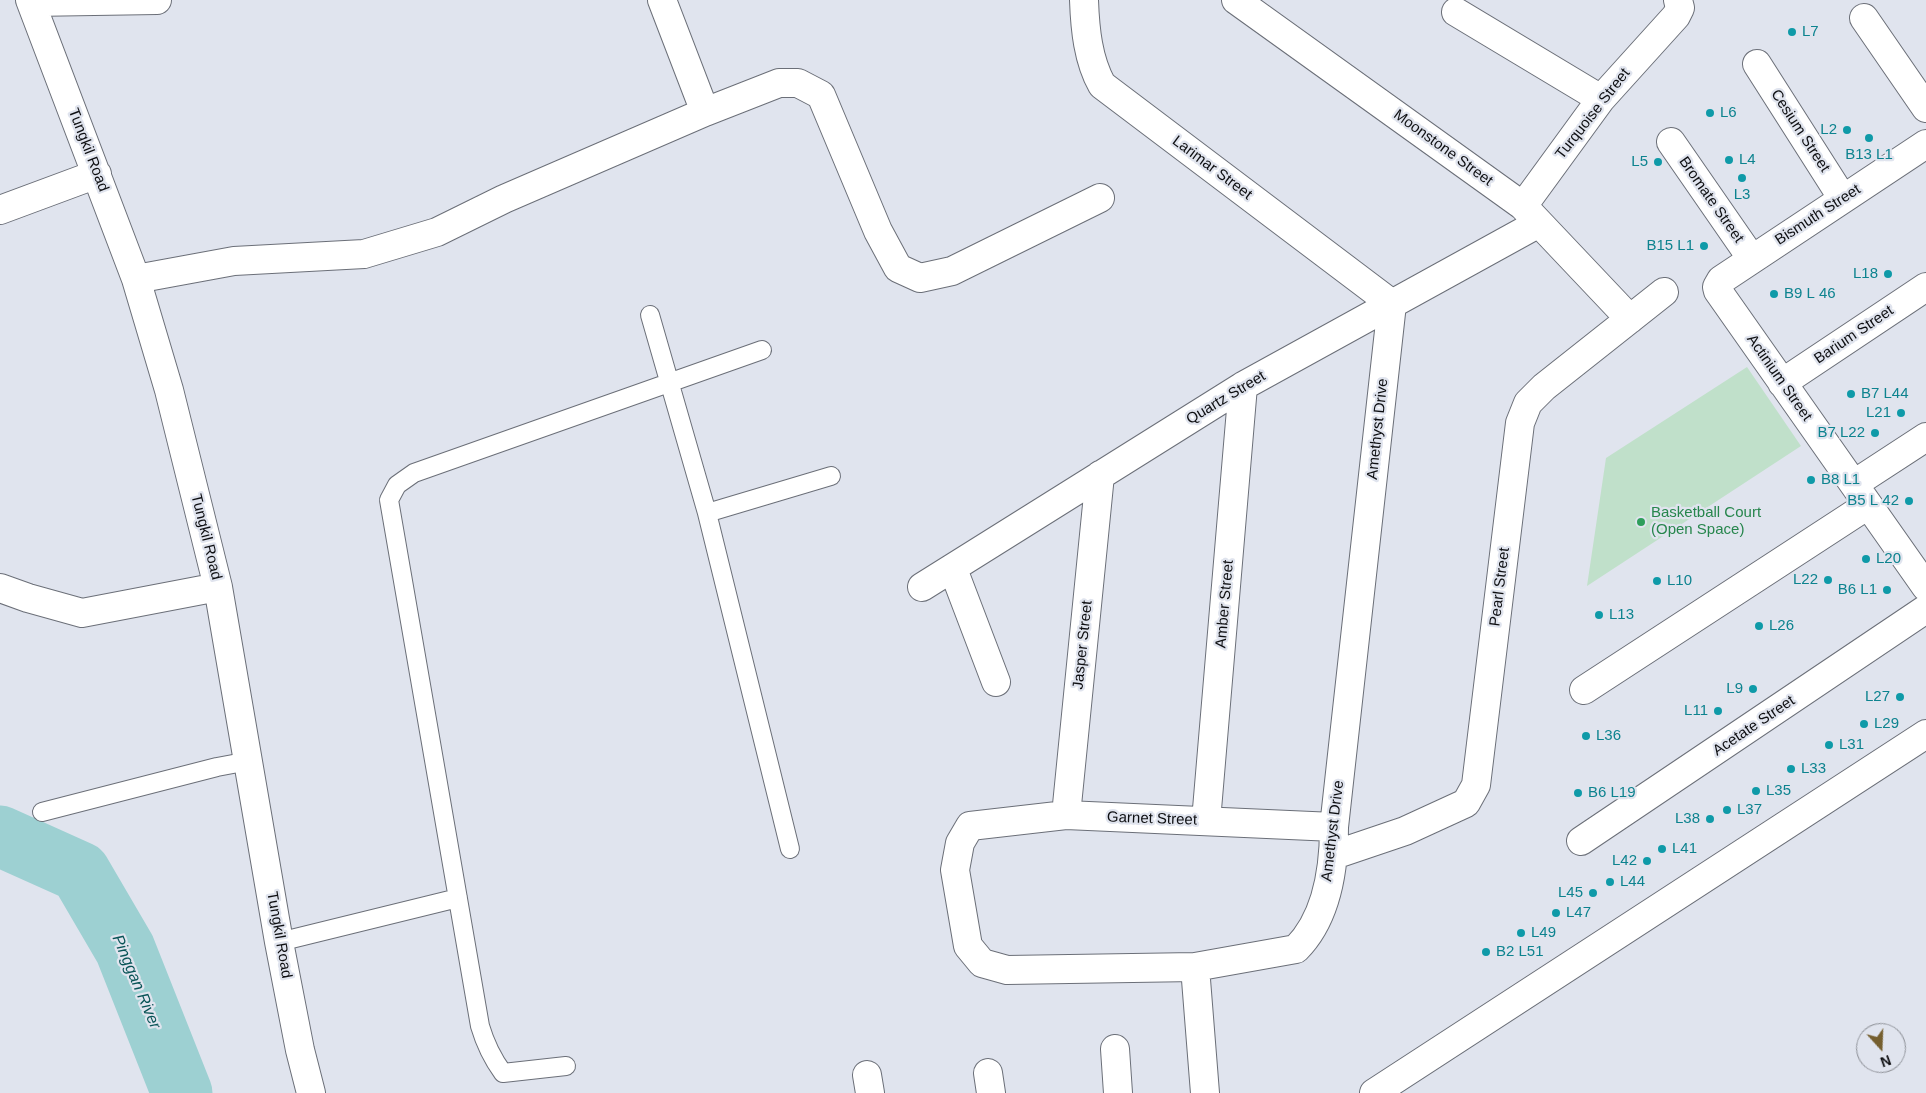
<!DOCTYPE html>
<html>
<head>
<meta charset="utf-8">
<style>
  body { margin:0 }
  #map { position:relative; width:1926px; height:1093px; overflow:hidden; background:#e0e4ee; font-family:Helvetica,sans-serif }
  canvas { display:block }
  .north { position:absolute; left:1856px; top:1023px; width:50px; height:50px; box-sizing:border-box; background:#e0e4ee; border:1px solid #8c8f96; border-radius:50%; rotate:160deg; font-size:14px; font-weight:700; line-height:20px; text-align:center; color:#0e0f12 }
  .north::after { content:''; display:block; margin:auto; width:18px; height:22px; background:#755f2f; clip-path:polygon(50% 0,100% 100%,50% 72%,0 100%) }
</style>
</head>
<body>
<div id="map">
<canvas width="1926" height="1093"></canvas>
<div class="north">N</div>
</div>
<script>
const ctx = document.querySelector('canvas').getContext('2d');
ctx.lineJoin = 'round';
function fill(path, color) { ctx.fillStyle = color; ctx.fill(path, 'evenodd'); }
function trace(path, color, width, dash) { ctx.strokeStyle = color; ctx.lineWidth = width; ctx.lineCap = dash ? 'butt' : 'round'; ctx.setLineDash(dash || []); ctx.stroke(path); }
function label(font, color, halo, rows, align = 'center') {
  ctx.font = font + ' Helvetica,sans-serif'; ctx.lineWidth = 4.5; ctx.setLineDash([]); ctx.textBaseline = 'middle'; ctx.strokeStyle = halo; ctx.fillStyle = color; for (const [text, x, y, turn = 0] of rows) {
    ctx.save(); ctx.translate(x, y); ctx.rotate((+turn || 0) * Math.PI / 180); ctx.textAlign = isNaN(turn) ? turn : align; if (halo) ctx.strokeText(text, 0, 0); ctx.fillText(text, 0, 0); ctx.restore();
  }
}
const green = new Path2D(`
  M1747 367 1801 446 1587 586 1606 458Z`);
const river = new Path2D(`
  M0 836 80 872 125 949 182 1093`);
const service = new Path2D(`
  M650 315 707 513 790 849
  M707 513 831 476
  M42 812 217 767 249 761
  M279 942 458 898
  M566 1066 503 1073C492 1058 485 1043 480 1026L389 500 397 485 414 473 762 350`);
const minor = new Path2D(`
  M30 0 136 279 169 390 218 587 279 942 300 1050 311 1093
  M662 0 705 112
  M1084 0C1085 29 1088 60 1102 85L1392 304 1334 827C1334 870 1327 918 1296 949L1195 967 1007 970 982 963 968 946 955 870 960 843 970 826 1066 815 1334 827
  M1236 0 1523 206 1630 319
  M31 2 157 0
  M1456 12 1601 99
  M1864 18 1926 108
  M1757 64 1843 199
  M1671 142 1752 259
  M1926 144 1721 280 1717 287 1718 291 1926 587
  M1523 206 1601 99 1676 16 1680 8 1678 0
  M0 210 97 174
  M136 279 234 261 364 254 437 232 504 199 705 112 779 83H798L821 95 878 231 898 268 920 278 952 271 1100 198
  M1782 383 1926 287
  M1854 484 1926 437
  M953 569 996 682
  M922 587 1243 386 1539 223
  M0 588 28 598 82 613 218 587
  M1584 690 1868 505
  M1066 815 1100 475
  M1206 821 1243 386
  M1581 841 1926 609
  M1334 855 1405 831 1466 803 1476 785 1520 423 1528 403 1544 387 1664 292
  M1195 967 1205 1093
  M1115 1049 1118 1093
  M988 1073 991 1093
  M867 1075 870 1093
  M1374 1093 1926 734`);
const markers = [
  [1792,32,5,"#0f9aa8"],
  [1710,113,5,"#0f9aa8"],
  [1847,130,5,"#0f9aa8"],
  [1869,138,5,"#0f9aa8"],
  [1729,160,5,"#0f9aa8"],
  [1658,162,5,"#0f9aa8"],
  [1742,178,5,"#0f9aa8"],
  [1704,246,5,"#0f9aa8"],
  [1888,274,5,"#0f9aa8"],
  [1774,294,5,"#0f9aa8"],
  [1851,394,5,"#0f9aa8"],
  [1901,413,5,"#0f9aa8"],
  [1875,433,5,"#0f9aa8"],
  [1811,480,5,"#0f9aa8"],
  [1909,501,5,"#0f9aa8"],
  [1641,522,5,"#2e9e5b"],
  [1866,559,5,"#0f9aa8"],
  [1828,580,5,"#0f9aa8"],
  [1657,581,5,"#0f9aa8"],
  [1887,590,5,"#0f9aa8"],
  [1599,615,5,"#0f9aa8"],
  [1759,626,5,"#0f9aa8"],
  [1753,689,5,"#0f9aa8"],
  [1900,697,5,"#0f9aa8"],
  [1718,711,5,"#0f9aa8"],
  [1864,724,5,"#0f9aa8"],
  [1586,736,5,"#0f9aa8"],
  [1829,745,5,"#0f9aa8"],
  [1791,769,5,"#0f9aa8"],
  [1756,791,5,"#0f9aa8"],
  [1578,793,5,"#0f9aa8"],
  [1727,810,5,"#0f9aa8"],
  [1710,819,5,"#0f9aa8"],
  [1662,849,5,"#0f9aa8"],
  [1647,861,5,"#0f9aa8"],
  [1610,882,5,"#0f9aa8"],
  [1593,893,5,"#0f9aa8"],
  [1556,913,5,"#0f9aa8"],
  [1521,933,5,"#0f9aa8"],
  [1486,952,5,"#0f9aa8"]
];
const cultureNames = [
  ["L7",1802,32],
  ["L6",1720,113],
  ["L2",1837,130,"right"],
  ["B13 L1",1869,155,"center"],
  ["L4",1739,160],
  ["L5",1648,162,"right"],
  ["L3",1742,195,"center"],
  ["B15 L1",1694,246,"right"],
  ["L18",1878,274,"right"],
  ["B9 L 46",1784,294],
  ["B7 L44",1861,394],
  ["L21",1891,413,"right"],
  ["B7 L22",1865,433,"right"],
  ["B8 L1",1821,480],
  ["B5 L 42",1899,501,"right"],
  ["L20",1876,559],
  ["L22",1818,580,"right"],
  ["L10",1667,581],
  ["B6 L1",1877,590,"right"],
  ["L13",1609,615],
  ["L26",1769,626],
  ["L9",1743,689,"right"],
  ["L27",1890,697,"right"],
  ["L11",1708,711,"right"],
  ["L29",1874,724],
  ["L36",1596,736],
  ["L31",1839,745],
  ["L33",1801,769],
  ["L35",1766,791],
  ["B6 L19",1588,793],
  ["L37",1737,810],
  ["L38",1700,819,"right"],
  ["L41",1672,849],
  ["L42",1637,861,"right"],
  ["L44",1620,882],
  ["L45",1583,893,"right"],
  ["L47",1566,913],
  ["L49",1531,933],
  ["B2 L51",1496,952]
];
const streetNames = [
  ["Turquoise Street",1593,114,-52],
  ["Cesium Street",1800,131,57],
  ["Moonstone Street",1443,148,36],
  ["Tungkil Road",88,150,69],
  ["Larimar Street",1212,168,37],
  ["Bromate Street",1711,200,55],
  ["Bismuth Street",1818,215,-33],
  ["Barium Street",1854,335,-34],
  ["Actinium Street",1779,378,55],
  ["Quartz Street",1226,398,-31],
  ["Amethyst Drive",1378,429,-84],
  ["Tungkil Road",206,537,76],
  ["Pearl Street",1500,587,-83],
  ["Amber Street",1225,604,-85],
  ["Jasper Street",1083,645,-84],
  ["Acetate Street",1754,726,-34],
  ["Garnet Street",1152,819,2],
  ["Amethyst Drive",1333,831,-83],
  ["Tungkil Road",279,935,80]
];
const leisureNames = [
  ["Basketball Court",1651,513],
  ["(Open Space)",1651,530]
];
const waterNames = [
  ["Pinggan River",136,982,67]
];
fill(green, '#c0e0ca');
trace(river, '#9dd0d2', 61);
trace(service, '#6b6f78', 20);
trace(minor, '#6b6f78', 30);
trace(service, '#fff', 18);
trace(minor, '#fff', 28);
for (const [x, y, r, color] of markers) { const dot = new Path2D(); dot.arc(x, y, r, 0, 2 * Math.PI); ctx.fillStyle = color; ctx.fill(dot); trace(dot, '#e0e4ee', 2); }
label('15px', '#0d838f', '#e0e4ee', cultureNames, 'left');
label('15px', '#0e0f12', '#e0e4ee', streetNames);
label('15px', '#27864d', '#e0e4ee', leisureNames, 'left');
label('italic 16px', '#095457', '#e0e4ee', waterNames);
</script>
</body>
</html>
